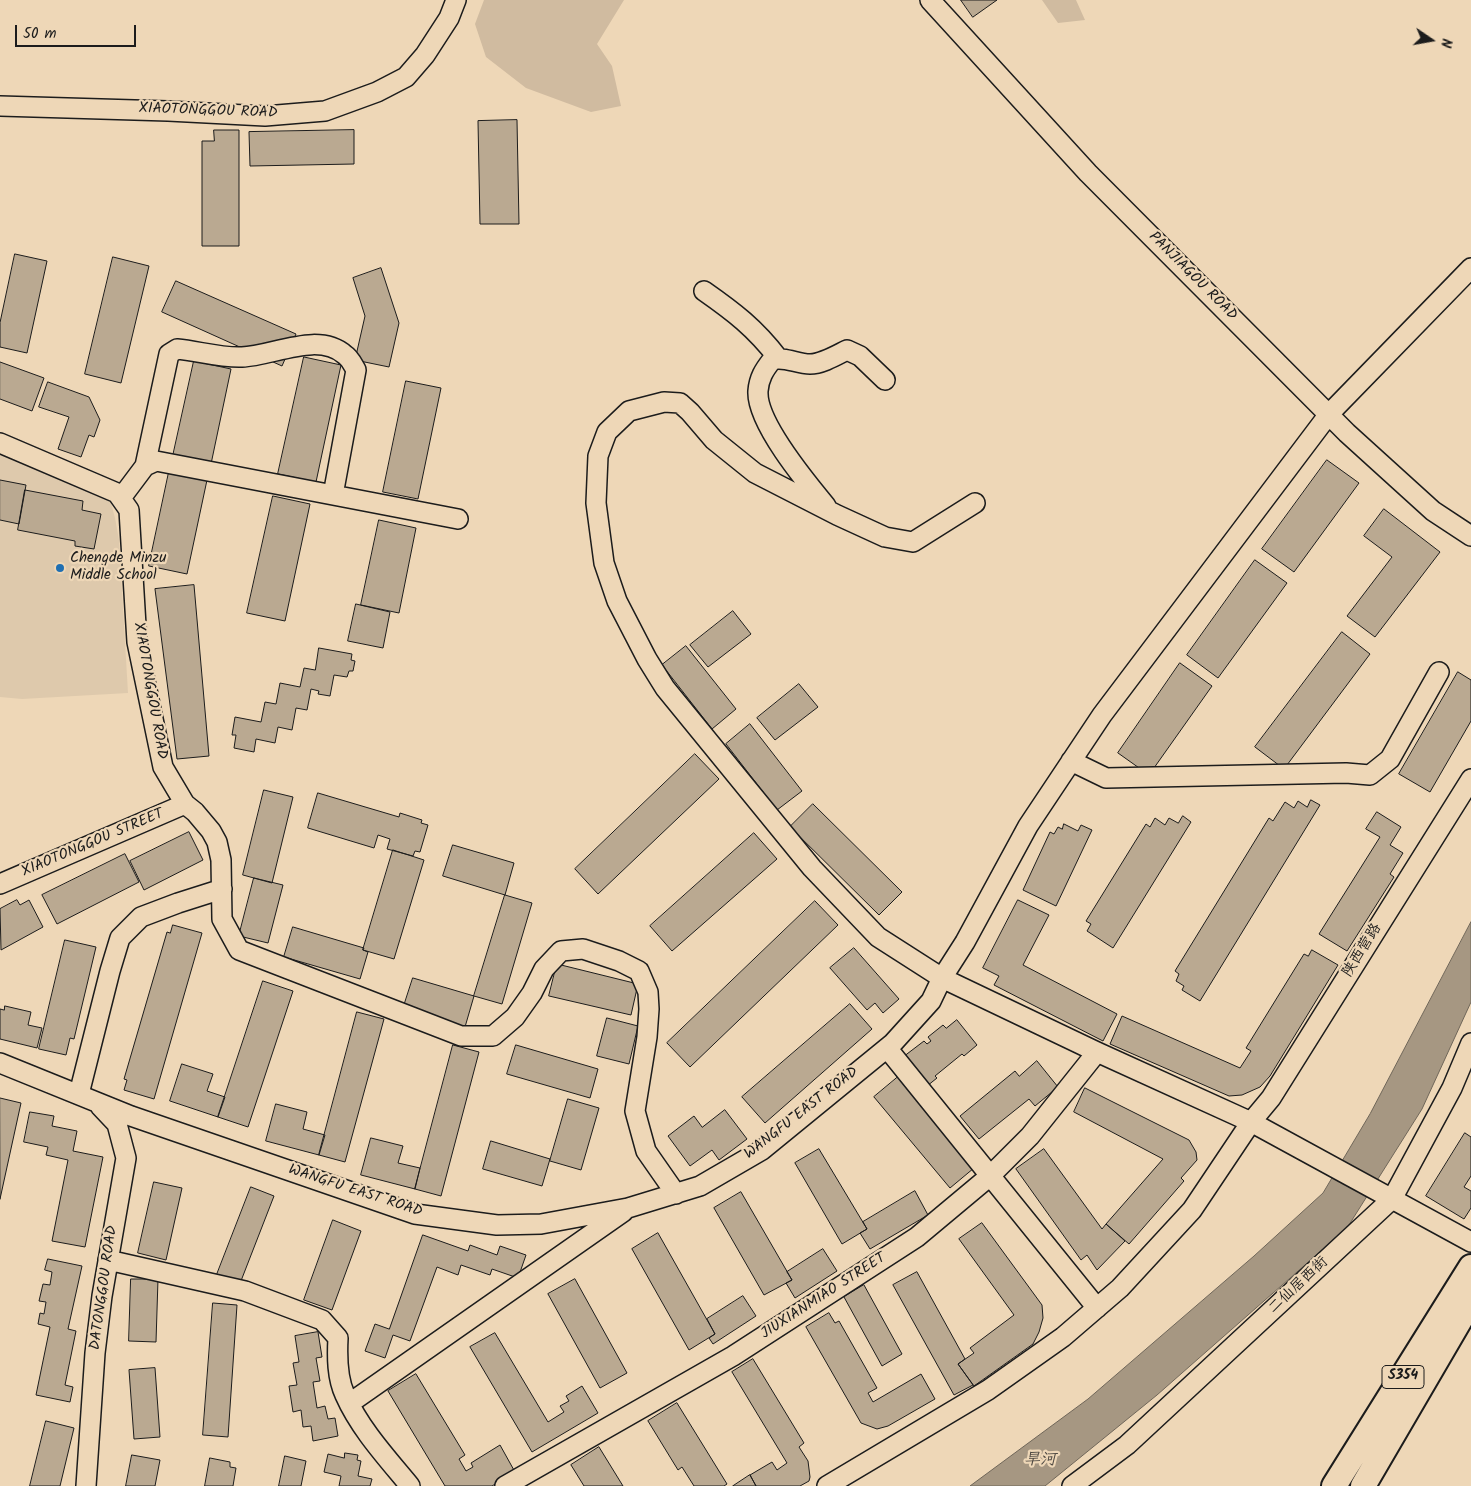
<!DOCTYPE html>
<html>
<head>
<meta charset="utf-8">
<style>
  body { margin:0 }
  #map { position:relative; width:1471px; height:1486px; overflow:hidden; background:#eed7b7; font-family:Kalam,sans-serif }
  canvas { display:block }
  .north { position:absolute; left:1406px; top:15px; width:50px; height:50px; -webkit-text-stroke:4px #eed7b7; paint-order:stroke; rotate:102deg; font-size:14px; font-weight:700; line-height:20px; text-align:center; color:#1c1c1c }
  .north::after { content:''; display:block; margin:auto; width:18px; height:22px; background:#1c1c1c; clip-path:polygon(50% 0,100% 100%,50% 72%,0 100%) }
  .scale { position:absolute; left:15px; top:25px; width:121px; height:22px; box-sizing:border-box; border:2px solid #1c1c1c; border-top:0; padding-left:6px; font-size:15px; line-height:18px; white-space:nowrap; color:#1c1c1c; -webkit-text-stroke:4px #eed7b7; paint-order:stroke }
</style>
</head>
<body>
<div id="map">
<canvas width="1471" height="1486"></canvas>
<div class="north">N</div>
<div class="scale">50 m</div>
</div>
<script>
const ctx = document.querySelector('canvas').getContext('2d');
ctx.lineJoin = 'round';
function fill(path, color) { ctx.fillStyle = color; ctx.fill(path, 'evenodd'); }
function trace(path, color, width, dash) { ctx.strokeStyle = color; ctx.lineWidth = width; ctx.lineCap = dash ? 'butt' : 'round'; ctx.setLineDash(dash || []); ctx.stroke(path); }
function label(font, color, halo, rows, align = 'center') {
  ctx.font = font + ' Kalam,"LXGW WenKai TC",sans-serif'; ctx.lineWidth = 4.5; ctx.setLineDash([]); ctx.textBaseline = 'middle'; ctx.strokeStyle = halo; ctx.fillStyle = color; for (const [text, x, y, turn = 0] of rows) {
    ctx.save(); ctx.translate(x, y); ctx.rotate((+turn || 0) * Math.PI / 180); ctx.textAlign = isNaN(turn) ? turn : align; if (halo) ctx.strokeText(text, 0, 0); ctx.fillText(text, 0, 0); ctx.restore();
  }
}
const built = new Path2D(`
  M0 451 94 491 111 503 115 518 119 540 128 693 22 699 0 697Z`);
const green = new Path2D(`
  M484 0H624L597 44 612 66 621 106 591 112 526 88 486 57 475 24Z
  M1042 0H1076L1085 20 1058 23Z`);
const water = new Path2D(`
  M1471 922V1002L1422 1109 1347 1228 1157 1395 1045 1486H970L1088 1399 1254 1256 1323 1193 1370 1114Z`);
const building = new Path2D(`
  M961 0H997L973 17Z
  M517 120 519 224H480L478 121Z
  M214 130H239V246H202V141H214Z
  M354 130V164L250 166 249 132Z
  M15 254 47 261 27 353 0 347V323Z
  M113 257 149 266 121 383 85 374Z
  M381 268 399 323 389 367 355 360 365 316 353 278Z
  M176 281 296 334 282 366 162 312Z
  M304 357 341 365 316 482 278 474Z
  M194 361 231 369 211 464 173 456Z
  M0 362 44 378 32 411 0 399Z
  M406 381 441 388 418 499 383 492Z
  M48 382 89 397 100 420 94 437 89 435 81 457 58 449 69 417 39 407Z
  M1327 460 1359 483 1294 572 1262 549Z
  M169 472 207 480 187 574 149 566Z
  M0 480 26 485 19 524 0 520Z
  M25 490 83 501 82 510 101 514 94 549 75 546V541L18 530Z
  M273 496 310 504 285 621 247 613Z
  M1384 509 1440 552 1375 637 1347 616 1392 557 1364 536Z
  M379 520 416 528 399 613 361 605Z
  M1255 560 1287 583 1218 678 1187 655Z
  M194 585 209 756 177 759 155 589Z
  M356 604 390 612 383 648 348 641Z
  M733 611 751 634 708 667 690 645Z
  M1342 632 1370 654 1284 769 1255 747Z
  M686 646 736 709 712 729 662 665Z
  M319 648 352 654 351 660 355 661 353 671H349L347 677 334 675 330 696 318 694 319 691 311 689 307 710 296 708 292 730 278 727 275 743 256 739 254 752 234 748 236 735H232L235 717 261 722 265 702 276 704 280 683 300 687 304 668 315 670Z
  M1180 663 1212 686 1149 775 1118 753Z
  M1458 672 1471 680V721L1430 792 1399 774Z
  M799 684 818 707 775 740 757 718Z
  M750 724 802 791 777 810 726 744Z
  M695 754 719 779 598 894 575 869Z
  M264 790 293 797 272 883 243 875Z
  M318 793 399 817 400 813 422 820 421 823 428 825 420 852 415 851 413 856 387 849 390 839 378 835 374 848 308 828Z
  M1311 800 1320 805 1200 1001 1182 990 1184 986 1176 981 1179 974 1175 971 1269 818 1273 821 1285 802 1294 808 1298 801 1307 807Z
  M813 804 902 892 879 915 790 827Z
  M1377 812 1401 827 1390 845 1403 853 1390 874 1394 877 1347 951 1319 934 1380 837 1366 829Z
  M1183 816 1191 822 1113 948 1087 931 1091 924 1086 921 1146 824 1150 827 1155 818 1165 825 1169 818 1178 823Z
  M1064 824 1078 831 1081 825 1092 830 1056 906 1023 890 1050 832 1054 834 1058 827 1062 829Z
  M189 832 203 860 144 890 130 861Z
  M754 833 777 859 672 951 650 926Z
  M453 845 514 863 505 895 443 876Z
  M393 850 424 860 394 959 363 950Z
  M125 854 139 882 57 924 42 895Z
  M254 878 283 885 268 943 239 936Z
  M505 895 532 903 502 1004 474 996Z
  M17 900 20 905 29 900 43 927 1 950 0 909Z
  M1018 900 1049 915 1023 965 1117 1014 1103 1041 994 985 999 976 983 968Z
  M815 901 838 925 690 1067 667 1043Z
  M173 925 202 933 154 1099 124 1090 127 1080 124 1079 167 932 170 933Z
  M293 927 364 948 363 950 368 952 360 979 284 957Z
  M65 940 96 947 74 1039 70 1038 66 1055 39 1049Z
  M854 948 899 999 883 1013 875 1003 867 1010 830 968Z
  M1312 950 1338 965 1270 1076 1260 1087 1242 1095 1229 1096 1110 1044 1122 1016 1240 1068 1251 1051 1246 1048 1304 954 1308 956Z
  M557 964 638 984 631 1015 549 996Z
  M413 978 474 996 465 1027 403 1009Z
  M263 981 293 991 248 1127 218 1117Z
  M850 1004 872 1029 765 1123 742 1097Z
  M5 1006 31 1012 28 1025 42 1028 37 1048 0 1039V1009L4 1010Z
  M357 1012 384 1019 345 1162 319 1155Z
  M607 1018 638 1026 629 1064 597 1056Z
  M957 1020 977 1045 964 1056 962 1054 935 1076 937 1078 927 1086 903 1057 924 1041 927 1044 931 1041 928 1037 943 1025 946 1028Z
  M453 1045 479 1052 441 1196 415 1189Z
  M516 1045 598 1069 590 1098 507 1074Z
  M1037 1061 1058 1087 1035 1106 1029 1099 979 1139 960 1116 1015 1071 1019 1076Z
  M182 1064 213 1074 207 1091 225 1097 218 1117 170 1101Z
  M898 1077 974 1168 950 1188 874 1097Z
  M1085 1088 1189 1140 1196 1152 1197 1160 1181 1178 1184 1181 1129 1244 1106 1224 1163 1159 1074 1112Z
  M0 1098 21 1103 0 1199Z
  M568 1099 599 1108 581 1170 550 1161Z
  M276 1104 307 1112 303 1129 325 1135 319 1155 266 1141Z
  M725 1110 747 1139 719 1160 712 1150 690 1166 668 1136 694 1116 702 1127Z
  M30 1112 54 1116 52 1126 77 1131 73 1151 103 1157 85 1247 52 1241 68 1160 46 1155 48 1147 24 1142Z
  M1465 1133 1471 1137V1176L1464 1187 1471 1191V1208L1464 1219 1426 1196Z
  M371 1138 403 1146 398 1163 420 1168 415 1189 361 1175Z
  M491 1141 550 1159 542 1186 483 1169Z
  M819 1149 867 1229 842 1244 795 1163Z
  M1044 1149 1102 1229 1106 1224 1125 1241 1097 1270 1087 1255 1081 1260 1016 1169Z
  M154 1182 182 1188 166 1260 138 1253Z
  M251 1187 274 1196 239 1286 216 1277Z
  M915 1191 928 1215 870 1249 860 1233 867 1229 863 1222Z
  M741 1192 792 1280 764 1295 714 1208Z
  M333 1220 361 1231 332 1310 304 1300Z
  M982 1223 1042 1305 1043 1318 1039 1332 1033 1344 974 1386 958 1364 974 1353 970 1348 1014 1315 959 1239Z
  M658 1233 715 1334 689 1350 632 1249Z
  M423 1235 468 1251 470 1245 497 1255 500 1246 526 1255 518 1278 492 1269 490 1275 461 1265 458 1275 437 1267 410 1341 393 1335 385 1358 365 1351 375 1324 389 1329Z
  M823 1249 837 1271 795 1298 786 1283 792 1280 787 1272Z
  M48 1259 82 1266 68 1329 76 1331 65 1385 73 1387 70 1402 36 1395 50 1327 38 1324 40 1313 44 1314 46 1302 39 1301 43 1284 50 1285 52 1272 45 1270Z
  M917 1272 965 1359 958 1364 973 1385 954 1395 893 1285Z
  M131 1279H158L156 1342 129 1341Z
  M575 1279 627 1373 600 1388 548 1294Z
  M864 1285 902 1354 882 1366 844 1297Z
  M743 1296 756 1316 713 1344 709 1338 715 1334 707 1319Z
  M213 1303 237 1305 228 1437 203 1435Z
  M829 1313 835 1323 839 1321 877 1388 868 1393 873 1402 921 1374 935 1399 888 1426 877 1429 861 1423 806 1327Z
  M318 1332 322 1357 316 1358 320 1381 313 1382 317 1408 325 1406 328 1419 335 1418 338 1436 313 1441 311 1426 303 1427 301 1410 293 1412 289 1386 297 1385 293 1363 299 1362 295 1336Z
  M495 1333 548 1422 564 1412 560 1406 569 1401 566 1396 582 1386 598 1413 532 1452 470 1347Z
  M753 1359 804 1443 799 1447 808 1461 810 1477 809 1481 800 1486H756L750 1475 772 1462 777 1470 787 1463 732 1372Z
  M155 1368 160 1437 134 1439 129 1370Z
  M416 1374 465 1455 459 1459 466 1471 473 1467 471 1463 500 1445 515 1472 492 1486H445L388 1391Z
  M677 1403 727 1484 724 1486H694L682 1467 678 1470 648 1421Z
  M46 1421 74 1428 60 1486H30Z
  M599 1447 623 1486H584L571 1465Z
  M345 1453 358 1455 357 1460 361 1461 358 1476 372 1479 370 1486H339L341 1476 324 1472 328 1454 344 1458Z
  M132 1455 160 1460 155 1486H126Z
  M285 1456 306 1461 301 1486H279Z
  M210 1458 230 1462V1467L236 1468 233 1486H205Z
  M750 1475 756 1486H733Z`);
const minor = new Path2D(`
  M930 0 1088 173 1347 433 1433 511 1471 536
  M0 106 168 111 265 116 325 111 377 92 406 77 425 55 449 18 456 0
  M704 291C734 312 755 328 778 358
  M0 443 117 493 129 510 137 642 163 767 185 804 195 812 211 831 217 842 221 860 222 919 239 950 461 1036H493L515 1017 532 993 544 969 561 951 583 949 619 961 639 971 648 992 649 1009 647 1037 635 1111 646 1151 676 1194
  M145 466 169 354 177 349C198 351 221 358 242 357 273 356 318 331 345 355 350 358 353 365 356 370L333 495
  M121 498 145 466 156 461 458 519
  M975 503 913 542 885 537 837 515 755 473 714 440 690 412 680 403 664 402 629 411 607 432 598 456 596 503 604 563 617 601 647 659 665 688 812 868 878 937 942 978 1097 1052 1251 1122 1471 1242
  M826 506C806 482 756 422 758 391 759 378 764 370 772 360 784 356 797 364 810 364 822 364 837 355 847 350L860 356 885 380
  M1071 761 1106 778 1346 773 1370 775 1390 759 1439 672
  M0 884 185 804
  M887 1048 1097 1308
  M0 1063 131 1116 415 1214 497 1225 541 1224 628 1208 700 1186 762 1150 893 1043 931 1001 942 978 965 942 1028 826 1102 715 1329 414 1471 268
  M79 1094 110 971 120 938 141 917 178 903 222 889
  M108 1260 245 1291 322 1320 338 1338C337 1357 337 1378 345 1395 360 1429 387 1458 410 1486
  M350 1403 623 1212
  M86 1486 95 1353 102 1296 126 1158 117 1124 100 1106
  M505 1486 733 1356 917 1237 990 1176 1030 1136 1097 1052
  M827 1486 988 1390 1063 1337 1120 1288 1192 1210 1251 1122 1271 1098 1471 779
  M1072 1486 1127 1445 1392 1199 1452 1088 1471 1043`);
const major = new Path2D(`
  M1334 1486 1471 1267
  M1363 1486 1471 1301`);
const markers = [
  [60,568,5,"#1f6fb2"]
];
const shields = [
  [1403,1377,42]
];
const shieldNames = [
  ["S354",1403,1377]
];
const streetNames = [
  ["XIAOTONGGOU ROAD",208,112,2],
  ["PANJIAGOU ROAD",1192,277,45],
  ["XIAOTONGGOU ROAD",149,691,80],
  ["XIAOTONGGOU STREET",93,844,-23],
  ["陕西营路",1363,951,-58],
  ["WANGFU EAST ROAD",802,1114,-38],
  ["WANGFU EAST ROAD",355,1192,18],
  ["二仙居西街",1299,1286,-43],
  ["DATONGGOU ROAD",105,1288,-82],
  ["JIUXIANMIAO STREET",824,1297,-33]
];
const poiNames = [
  ["Chengde Minzu",70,559],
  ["Middle School",70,576]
];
const waterNames = [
  ["旱河",1040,1461]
];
fill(built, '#dec9ac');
fill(green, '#d0bba0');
fill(water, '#a69782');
trace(water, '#6f6659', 1);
fill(building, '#baa991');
trace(building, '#1c1c1c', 1);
trace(minor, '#1c1c1c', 22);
trace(major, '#1c1c1c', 28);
trace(minor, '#eed7b7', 19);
trace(major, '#eed7b7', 24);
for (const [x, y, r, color] of markers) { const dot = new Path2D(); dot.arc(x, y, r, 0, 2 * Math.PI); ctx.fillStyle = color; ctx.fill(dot); trace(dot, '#eed7b7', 2); }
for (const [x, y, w] of shields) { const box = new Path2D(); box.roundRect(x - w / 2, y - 11.5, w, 23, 4); ctx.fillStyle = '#eed7b7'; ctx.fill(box); trace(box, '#1c1c1c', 1); }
label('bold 14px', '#1c1c1c', null, shieldNames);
label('15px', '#1c1c1c', '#eed7b7', streetNames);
label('15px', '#1c1c1c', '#eed7b7', poiNames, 'left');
label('italic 16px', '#4c4740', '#eed7b7', waterNames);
</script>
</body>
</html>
